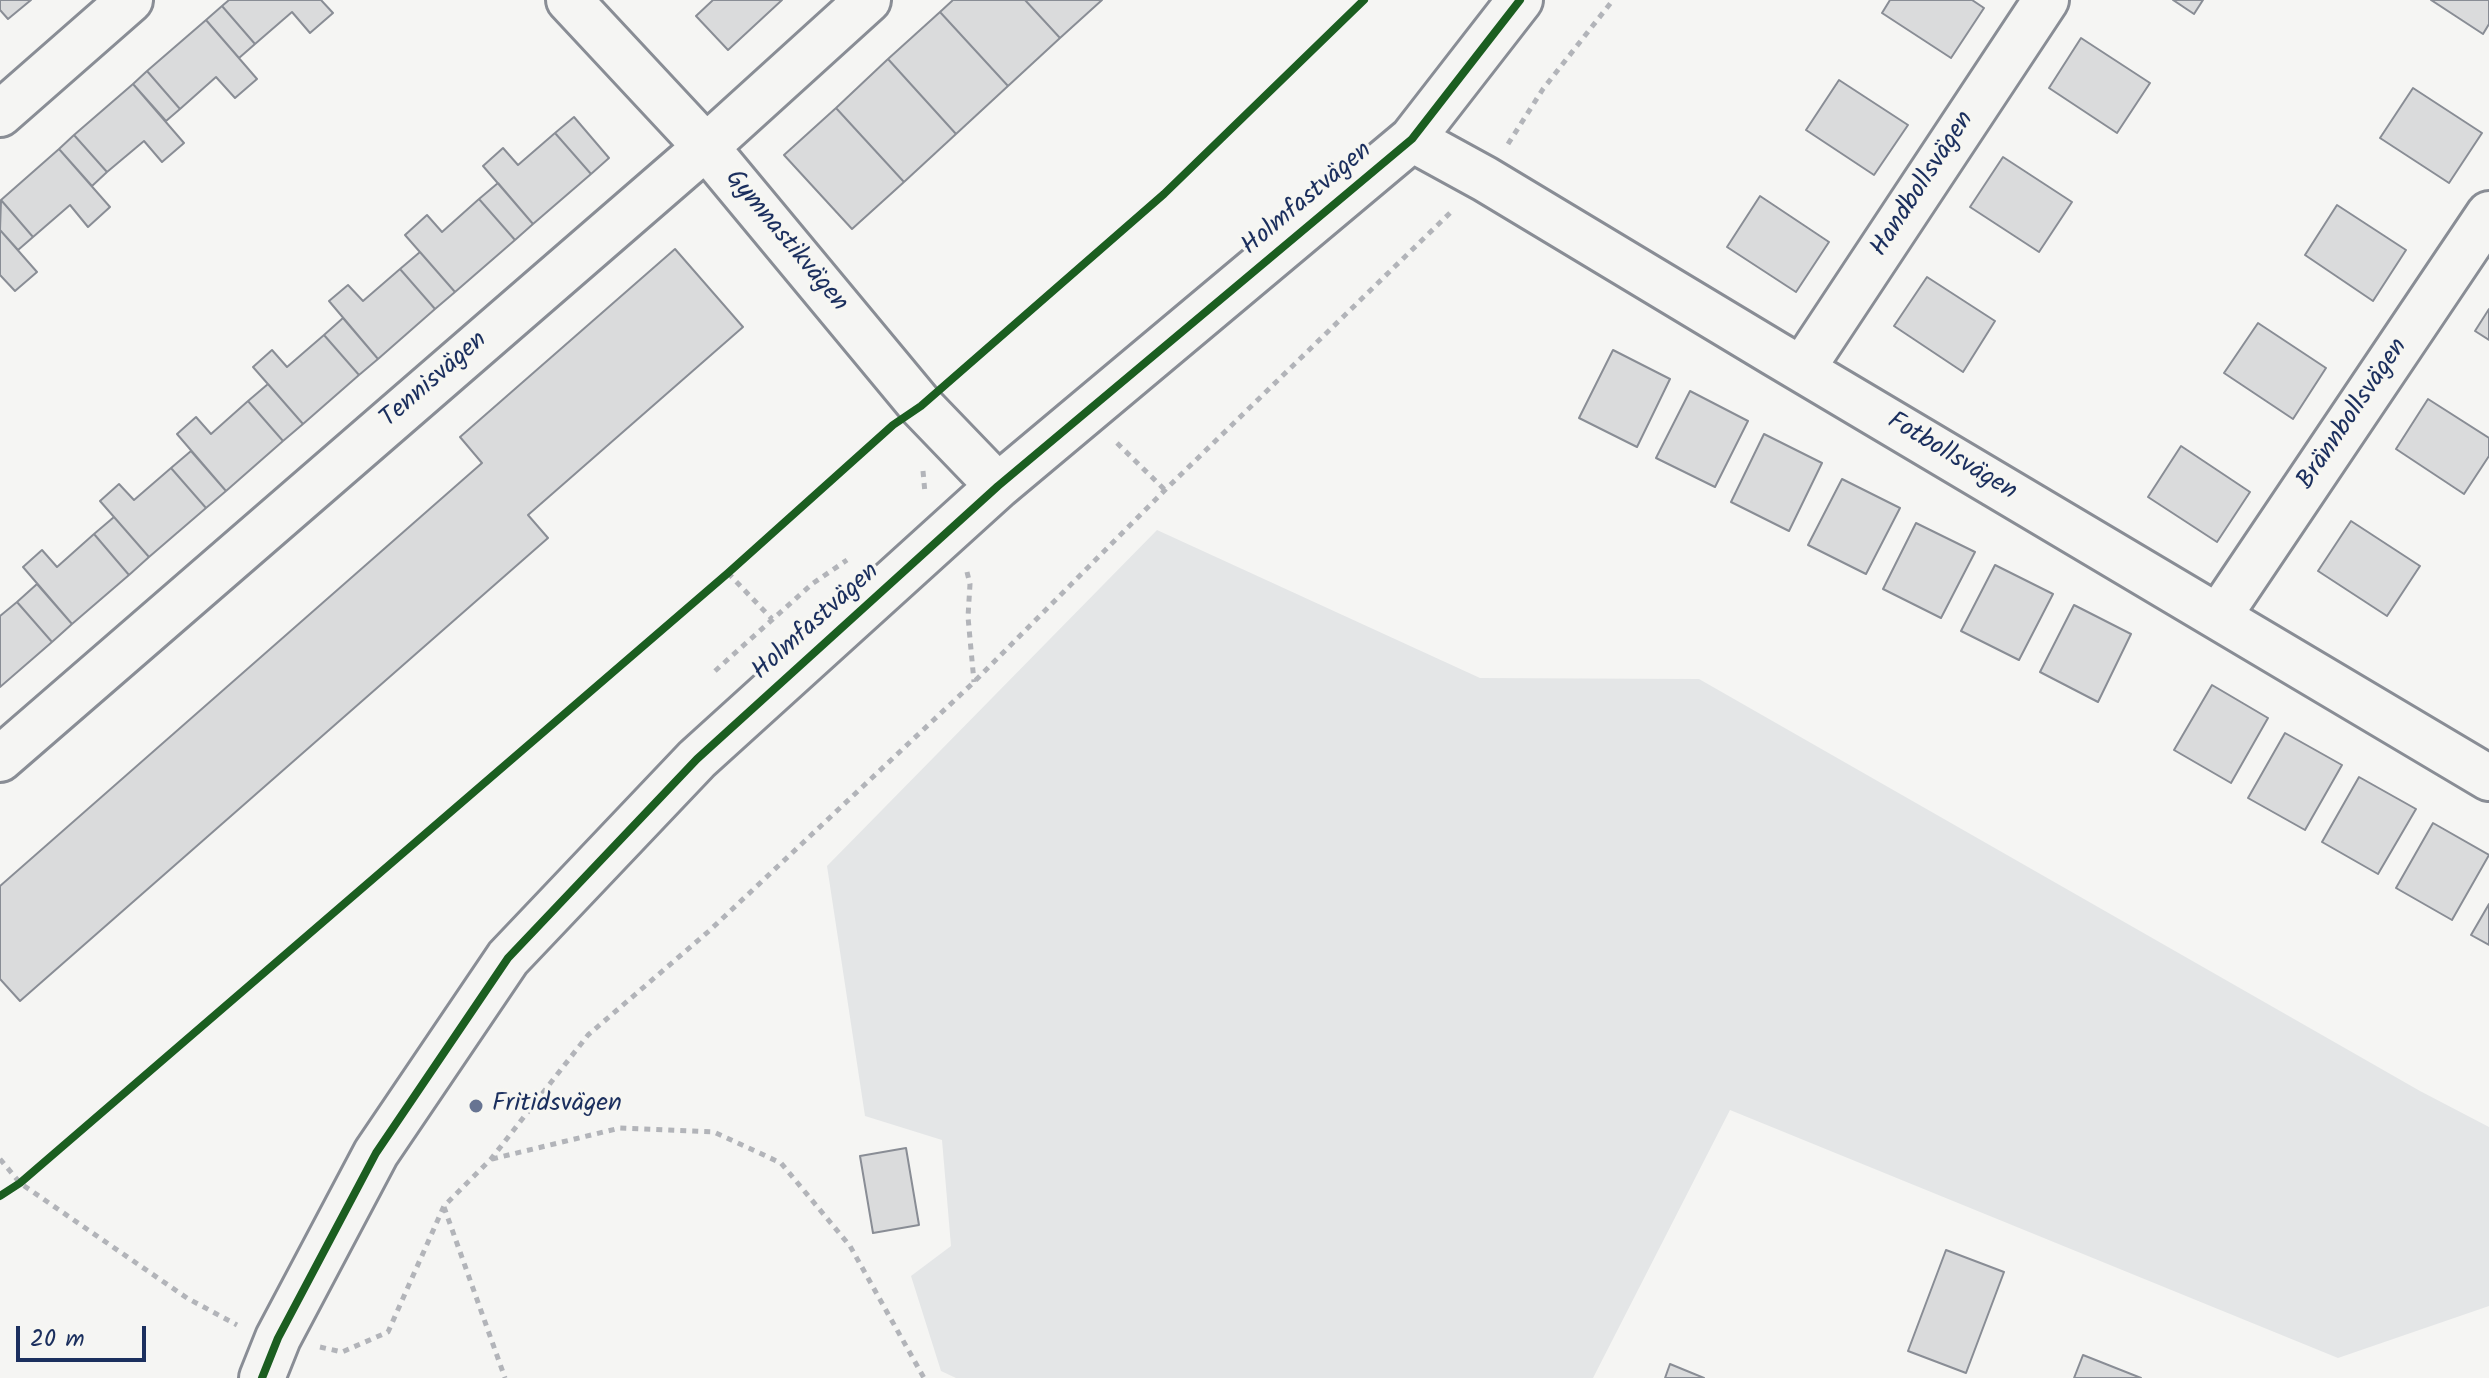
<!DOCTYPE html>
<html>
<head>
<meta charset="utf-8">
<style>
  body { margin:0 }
  #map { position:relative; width:2489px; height:1378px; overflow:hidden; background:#f5f5f3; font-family:Kalam,sans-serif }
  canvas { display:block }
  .scale { position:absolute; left:16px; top:1326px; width:130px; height:36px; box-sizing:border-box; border:4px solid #1b2f5e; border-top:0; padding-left:10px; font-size:24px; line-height:28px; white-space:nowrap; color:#1b2f5e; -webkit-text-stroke:6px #f6f6f2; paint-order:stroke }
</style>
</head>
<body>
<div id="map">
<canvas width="2489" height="1378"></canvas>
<div class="scale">20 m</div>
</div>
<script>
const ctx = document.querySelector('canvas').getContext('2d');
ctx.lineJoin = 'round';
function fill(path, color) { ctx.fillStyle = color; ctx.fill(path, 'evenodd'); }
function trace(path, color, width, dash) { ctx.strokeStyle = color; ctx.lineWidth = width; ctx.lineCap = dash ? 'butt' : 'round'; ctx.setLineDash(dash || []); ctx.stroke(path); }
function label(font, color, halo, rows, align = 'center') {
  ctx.font = font + ' Kalam,sans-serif'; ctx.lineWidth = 7; ctx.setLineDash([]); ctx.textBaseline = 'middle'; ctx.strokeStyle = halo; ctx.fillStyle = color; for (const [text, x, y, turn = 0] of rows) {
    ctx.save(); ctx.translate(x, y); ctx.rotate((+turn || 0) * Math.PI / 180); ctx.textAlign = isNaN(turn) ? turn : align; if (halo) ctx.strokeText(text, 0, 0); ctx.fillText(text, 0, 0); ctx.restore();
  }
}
const green = new Path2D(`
  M1157 530 1480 678 1699 679 2420 1091 2489 1127V1306L2338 1358 1730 1110 1593 1378H956L941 1371 911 1276 951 1246 942 1140 865 1116 827 866Z`);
const building = new Path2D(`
  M0 0H31L8 19 0 10Z
  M229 0H321L333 13 310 33 292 12 255 44 222 6Z
  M713 0H782L728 50 696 16Z
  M953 0H1025L1060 38 1008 86 940 12Z
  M1025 0H1102L1060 38Z
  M1890 0H1972L1984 8 1951 58 1882 13Z
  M2173 0H2203L2194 14Z
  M2431 0H2489V24L2483 34Z
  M222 6 255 44 239 58 206 20Z
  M940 12 1008 86 956 134 888 59Z
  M206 20 257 79 235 98 216 77 180 109 147 71Z
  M2081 38 2150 83 2117 133 2049 88Z
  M888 59 956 134 904 182 836 108Z
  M147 71 180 109 166 121 133 84Z
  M1839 80 1908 125 1874 175 1806 130Z
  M133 84 184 143 162 162 144 141 107 172 74 135Z
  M2413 88 2482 133 2449 183 2380 138Z
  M836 108 904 182 852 229 784 155Z
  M574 117 609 158 591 174 555 133Z
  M555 133 591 174 533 224 483 166 503 148 518 165Z
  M74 135 107 172 92 186 59 149Z
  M59 149 110 207 88 227 70 205 33 237 1 200Z
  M2003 157 2072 202 2039 252 1970 207Z
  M498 183 533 224 515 240 479 199Z
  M1760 196 1829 242 1796 292 1727 247Z
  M479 199 515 240 455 292 405 235 427 215 442 232Z
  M1 200 33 237 18 250 0 230Z
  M2337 205 2406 250 2373 301 2305 255Z
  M0 230 37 272 15 291 0 275Z
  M675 249 743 327 528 515 548 538 20 1001 0 979V886L482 463 460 437Z
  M420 252 455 292 435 309 400 269Z
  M400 269 435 309 378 359 329 301 348 285 363 301Z
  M1927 277 1995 321 1963 372 1894 326Z
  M2489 309V340L2475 331Z
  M343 318 378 359 359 375 324 335Z
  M2258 323 2326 368 2293 419 2224 373Z
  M324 335 359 375 303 424 253 367 272 350 287 367Z
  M1613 350 1670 379 1637 447 1579 418Z
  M268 384 303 424 283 441 248 401Z
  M1690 391 1748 421 1715 487 1656 458Z
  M2428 399 2489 438V456L2464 494 2396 449Z
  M248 401 283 441 226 491 177 434 196 417 211 434Z
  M1764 434 1822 463 1789 531 1731 502Z
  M2181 446 2250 492 2217 542 2148 497Z
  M191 451 226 491 206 508 171 468Z
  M171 468 206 508 149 557 100 501 119 484 134 500Z
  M1842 479 1900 508 1866 574 1808 545Z
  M114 517 149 557 129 575 94 534Z
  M2351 521 2420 566 2387 616 2318 571Z
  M1916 523 1975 552 1941 618 1883 589Z
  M94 534 129 575 72 624 23 567 42 550 57 567Z
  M1995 565 2053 594 2019 660 1961 631Z
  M37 584 72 624 52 642 17 602Z
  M17 602 52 642 0 687V616Z
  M2074 605 2131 634 2098 702 2040 672Z
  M2212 685 2268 718 2231 783 2174 750Z
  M2285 733 2342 765 2305 830 2248 798Z
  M2359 777 2416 809 2378 874 2322 842Z
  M2433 823 2489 855 2452 920 2396 888Z
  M2489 904V945L2471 935Z
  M906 1148 919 1225 873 1233 860 1156Z
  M1946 1250 2004 1272 1966 1373 1908 1351Z
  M2083 1355 2141 1378H2074Z
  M1670 1364 1704 1378H1665Z`);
const path = new Path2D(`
  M1508 144 1543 89 1613 0
  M1117 443 1165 490
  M923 471 925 493
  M967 572 970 584 968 617 974 682
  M728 573 772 619
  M715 671 812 584 847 560
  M0 1159 20 1183 187 1298 237 1325
  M492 1159 620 1128 714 1132 781 1163 850 1246 924 1378
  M444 1207 505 1378
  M320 1347 342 1352 388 1332 444 1206 491 1159 588 1035 709 931 974 682 1165 490 1453 210`);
const minor = new Path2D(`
  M569 0 706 147 921 406 998 486
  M0 114 130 0
  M1412 139 1485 179 1774 353 2489 778
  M1802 369 2046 0
  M2218 617 2489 214
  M0 759 706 147 868 0
  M262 1378 278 1338 376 1153 508 958 697 759 998 486 1412 139 1520 0`);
const cycleway = new Path2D(`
  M0 1196 20 1183 728 573 893 425 921 406 1164 194 1364 0
  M262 1378 278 1338 376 1153 508 958 697 759 998 486 1412 139 1520 0`);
const markers = [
  [476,1106,8,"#677492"]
];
const streetNames = [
  ["Handbollsvägen",1924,185,-57],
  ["Holmfastvägen",1308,200,-40],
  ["Gymnastikvägen",785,242,50],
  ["Tennisvägen",435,381,-41],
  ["Brännbollsvägen",2354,415,-56],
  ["Fotbollsvägen",1951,458,31],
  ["Holmfastvägen",817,623,-42]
];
const poiNames = [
  ["Fritidsvägen",492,1106]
];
fill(green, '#e4e6e7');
fill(building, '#dadbdc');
trace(building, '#898d95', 2);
trace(minor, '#898d95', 50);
trace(path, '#b2b4b9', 5, [6, 6]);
trace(minor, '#f5f5f3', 44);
trace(cycleway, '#1b5e20', 8);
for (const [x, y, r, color] of markers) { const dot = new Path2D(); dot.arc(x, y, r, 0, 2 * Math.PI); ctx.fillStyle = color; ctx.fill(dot); trace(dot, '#f6f6f2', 3); }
label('26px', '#1b2f5e', '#f6f6f2', streetNames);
label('26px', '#1b2f5e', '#f6f6f2', poiNames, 'left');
</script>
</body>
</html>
